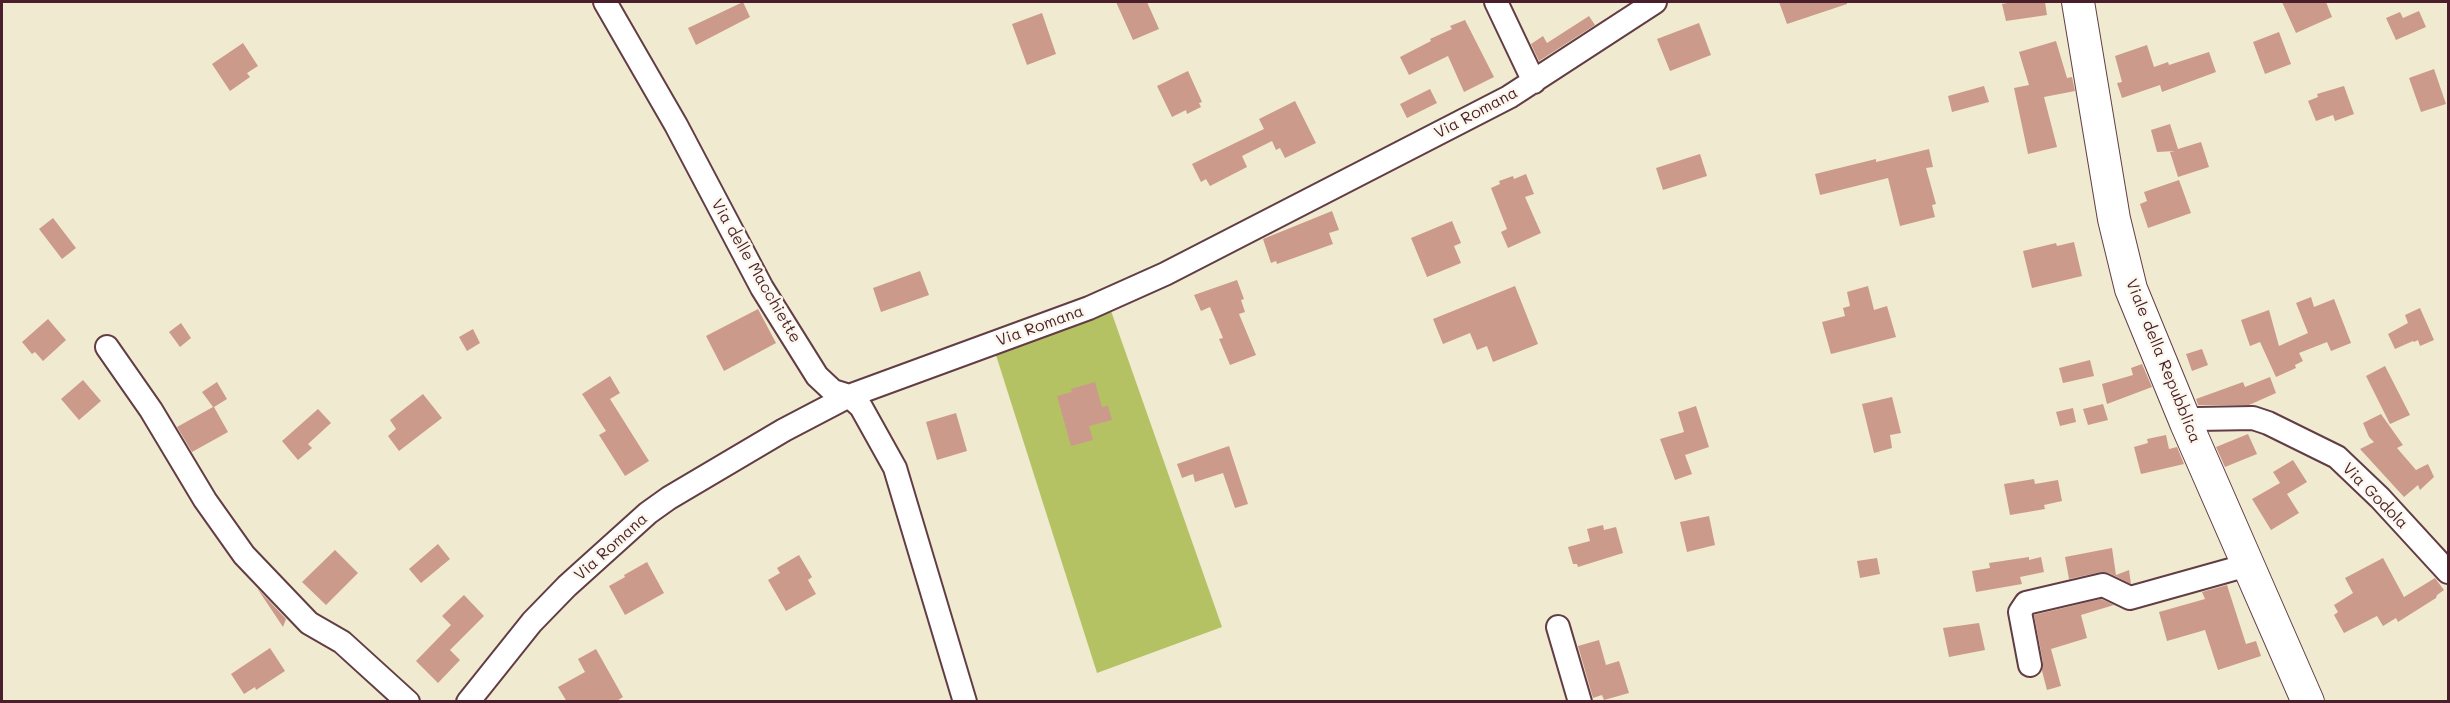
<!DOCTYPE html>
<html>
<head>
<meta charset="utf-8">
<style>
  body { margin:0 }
  #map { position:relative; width:2450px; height:703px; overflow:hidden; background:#f0ead1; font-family:Mali,sans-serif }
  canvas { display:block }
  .frame { position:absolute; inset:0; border:3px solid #4a1f2b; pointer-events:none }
</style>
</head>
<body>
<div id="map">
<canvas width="2450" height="703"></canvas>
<div class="frame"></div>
</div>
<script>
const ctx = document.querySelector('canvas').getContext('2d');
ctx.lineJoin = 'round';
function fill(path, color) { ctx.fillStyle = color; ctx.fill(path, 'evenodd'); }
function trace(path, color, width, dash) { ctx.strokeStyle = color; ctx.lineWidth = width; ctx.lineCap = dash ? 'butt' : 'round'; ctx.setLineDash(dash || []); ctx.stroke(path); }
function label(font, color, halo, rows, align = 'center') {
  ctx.font = font + ' Mali,sans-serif'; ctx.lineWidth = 5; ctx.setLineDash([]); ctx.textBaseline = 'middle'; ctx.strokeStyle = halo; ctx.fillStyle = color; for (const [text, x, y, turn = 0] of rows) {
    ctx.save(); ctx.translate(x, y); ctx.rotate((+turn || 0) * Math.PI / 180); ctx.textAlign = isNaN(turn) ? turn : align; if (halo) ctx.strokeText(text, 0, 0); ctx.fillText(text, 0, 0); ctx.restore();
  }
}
const green = new Path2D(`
  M1110 308 1222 627 1097 673 995 352Z`);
const building = new Path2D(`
  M743 2 750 17 696 45 688 28Z
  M1116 2H1147L1159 29 1133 40Z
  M1779 2H1847V4L1787 24Z
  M2013 2H2045L2047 15 2006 21 2002 4Z
  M2282 2H2326L2332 17 2296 33Z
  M2419 11 2426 27 2396 40 2386 18 2400 12 2403 18Z
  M1042 13 1056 54 1027 65 1012 24Z
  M1589 16 1595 25 1539 61 1531 44 1543 36 1547 43Z
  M1465 20 1494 77 1464 92 1448 56 1409 75 1400 57 1431 41 1430 39 1452 29 1450 26Z
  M1699 23 1711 55 1670 71 1657 39Z
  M2279 32 2291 64 2265 74 2253 42Z
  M2056 41 2067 78 2072 77 2075 91 2044 97 2057 147 2028 154 2014 88 2029 85 2019 52Z
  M243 43 258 66 247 73 250 77 230 91 212 64Z
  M2147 45 2154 67 2168 62 2169 65 2209 52 2216 72 2162 92 2160 85 2122 98 2117 83 2122 82 2115 56Z
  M2434 69 2446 104 2421 112 2409 78Z
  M1188 71 1202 102 1199 103 1201 107 1187 114 1186 110 1172 117 1157 86Z
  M1984 86 1989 102 1952 112 1948 96Z
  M2344 86 2354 114 2335 121 2333 115 2316 121 2308 101 2318 97 2317 94Z
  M1430 89 1437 103 1407 118 1400 104Z
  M1295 101 1316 143 1285 158 1280 148 1276 150 1272 141 1242 156 1247 167 1210 186 1206 179 1201 182 1192 164 1264 129 1259 119Z
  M2170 124 2178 149 2201 142 2209 167 2178 177 2170 152 2175 151 2157 152 2151 130Z
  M1929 149 1933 167 1926 168 1936 204 1932 205 1935 217 1900 226 1888 178 1820 195 1815 174 1876 159V162Z
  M1700 154 1707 176 1663 190 1656 168Z
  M1526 174 1534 194 1525 197 1541 233 1508 248 1501 232 1507 229 1491 188 1500 184 1499 181 1513 176 1514 179Z
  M2179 180 2191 213 2148 228 2140 204 2147 201 2144 192Z
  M1332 211 1339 230 1329 233 1333 244 1277 264 1276 261 1271 263 1263 239Z
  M53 218 76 248 62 259 39 229Z
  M1452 221 1461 243 1454 246 1461 263 1427 277 1411 238Z
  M2074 242 2082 276 2032 288 2023 251 2056 243 2057 246Z
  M920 271 929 295 881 312 873 288Z
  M1237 280 1244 299 1241 300 1245 312 1239 314 1256 355 1230 365 1219 339 1223 338 1210 307 1201 311 1194 295Z
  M1515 286 1538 344 1493 362 1487 346 1477 350 1470 333 1443 344 1433 319Z
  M1868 286 1874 310 1887 306 1896 337 1831 354 1822 322 1845 316 1843 308 1850 306 1847 292Z
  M2311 297 2314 307 2334 299 2351 343 2331 351 2327 342 2299 353 2303 361 2295 365 2296 368 2276 377 2260 342 2250 346 2241 320 2269 310 2279 346 2308 333 2296 303Z
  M2420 308 2434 340 2420 346 2418 340 2414 342 2413 341 2395 349 2388 334 2408 323 2405 315Z
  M758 309 776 343 724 371 706 336Z
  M48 319 66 340 43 361 35 352 32 354 22 342Z
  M181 323 191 338 180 347 169 332Z
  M473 329 480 343 467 351 459 337Z
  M2202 349 2208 365 2192 371 2186 354Z
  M2090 360 2094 376 2063 383 2059 368Z
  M2142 364 2152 387 2107 404 2102 384 2133 375 2131 368Z
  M2385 366 2410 415 2390 424 2366 376Z
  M610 376 620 393 610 399 649 461 625 476 599 435 606 431 582 394Z
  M2270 377 2276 393 2249 405H2198L2196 399 2243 382 2245 387Z
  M83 380 101 401 79 420 61 399Z
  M217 382 227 399 214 407 228 432 192 452 177 427 213 407 202 392Z
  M1095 382 1102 407 1108 406 1112 420 1089 426 1093 440 1071 446 1057 396 1072 392 1071 389Z
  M423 394 442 418 399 451 388 436 396 429 390 420Z
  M1892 397 1901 433 1890 435 1892 448 1874 453 1862 404Z
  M2103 404 2108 420 2088 425 2083 409Z
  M1696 406 1709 447 1685 455 1692 474 1675 480 1660 439 1684 432 1678 412Z
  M2073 408 2076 422 2060 426 2056 412Z
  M318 409 331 423 308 444 312 448 298 460 282 441Z
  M956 413 967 451 937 460 926 422Z
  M2381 414 2403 445 2397 448 2416 470 2428 464 2434 477 2420 490 2418 485 2404 497 2360 449 2374 442 2369 437 2363 423Z
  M2248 434 2257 454 2225 467 2216 447Z
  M2166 435 2169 449 2177 447 2184 464 2141 474 2134 447 2148 443 2147 439Z
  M1229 446 1248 504 1235 508 1223 473 1195 482 1193 474 1182 478 1177 464Z
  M2293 460 2307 482 2287 494 2273 472Z
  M2034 479 2035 484 2058 480 2062 501 2044 505 2045 509 2010 515 2004 484Z
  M2280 483 2299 513 2271 530 2252 499Z
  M1709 516 1715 545 1687 552 1680 522Z
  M1603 525 1604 530 1616 527 1623 553 1578 567 1577 564H1573L1568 547 1590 541 1587 529Z
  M438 544 450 559 421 583 409 569Z
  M2112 548 2116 575 2129 570 2131 584 2109 573 2101 572 2069 579 2065 557Z
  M335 550 358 573 326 605 302 582Z
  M799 555 812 577 808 580 816 594 786 611 768 580 780 573 777 568Z
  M2029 557V560L2041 557 2044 572 2020 577 2022 584 1976 592 1972 571 1990 568 1989 563Z
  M1877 558 1880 574 1860 578 1857 561Z
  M2383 558 2404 597 2435 578 2444 590 2437 595 2436 598 2398 622 2396 618 2383 626 2377 616 2344 633 2334 615 2338 612 2334 605 2353 593 2345 578Z
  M647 562 664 593 625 615 609 586 625 577 624 575Z
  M2227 585 2246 644 2256 641 2261 656 2218 670 2205 630 2167 641 2159 612 2205 599 2202 592Z
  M257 588 286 619 283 627Z
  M464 595 484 616 450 650 460 660 438 683 416 661 451 625 442 616Z
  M2101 599 2114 605 2081 615 2087 638 2051 649 2061 686 2047 690 2042 671 2043 662 2034 615Z
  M1979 623 1985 650 1949 657 1943 628Z
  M1599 640 1606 665 1619 661 1629 693 1604 700 1602 695 1593 698 1578 646Z
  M270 648 285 671 256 690 255 687 244 694 231 674Z
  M596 649 623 697 615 702H567L558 687 585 672 578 659Z`);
const street = new Path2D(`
  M605 2 676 125 762 288 817 376 833 391 849 396 861 407 895 468 965 702
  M1496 2 1534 82
  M107 347 151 410 205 500 244 555 309 623 342 642 408 702
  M2186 423 2197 419 2253 418 2268 423 2337 457 2380 498 2448 572
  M1558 627 1580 702
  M2030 665 2020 612 2026 603 2103 585 2130 598 2248 565
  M468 702 532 622 567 586 648 513 669 498 784 430 849 396 1089 308 1165 274 1509 97 1655 2`);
const secondary = new Path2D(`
  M2078 2 2114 219 2131 289 2186 423 2308 702`);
const streetNames = [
  ["Via Romana",1476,113,-28],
  ["Via delle Macchiette",756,271,60],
  ["Via Romana",1040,326,-20],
  ["Viale della Repubblica",2163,361,68],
  ["Via Godola",2375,496,45],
  ["Via Romana",611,547,-42]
];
fill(green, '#b5c264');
fill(building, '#cb9a8b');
trace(street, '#633d44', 26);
trace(secondary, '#633d44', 34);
trace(street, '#fff', 22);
trace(secondary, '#fff', 32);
label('16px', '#4a1f2b', '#fbf7ec', streetNames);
</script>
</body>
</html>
